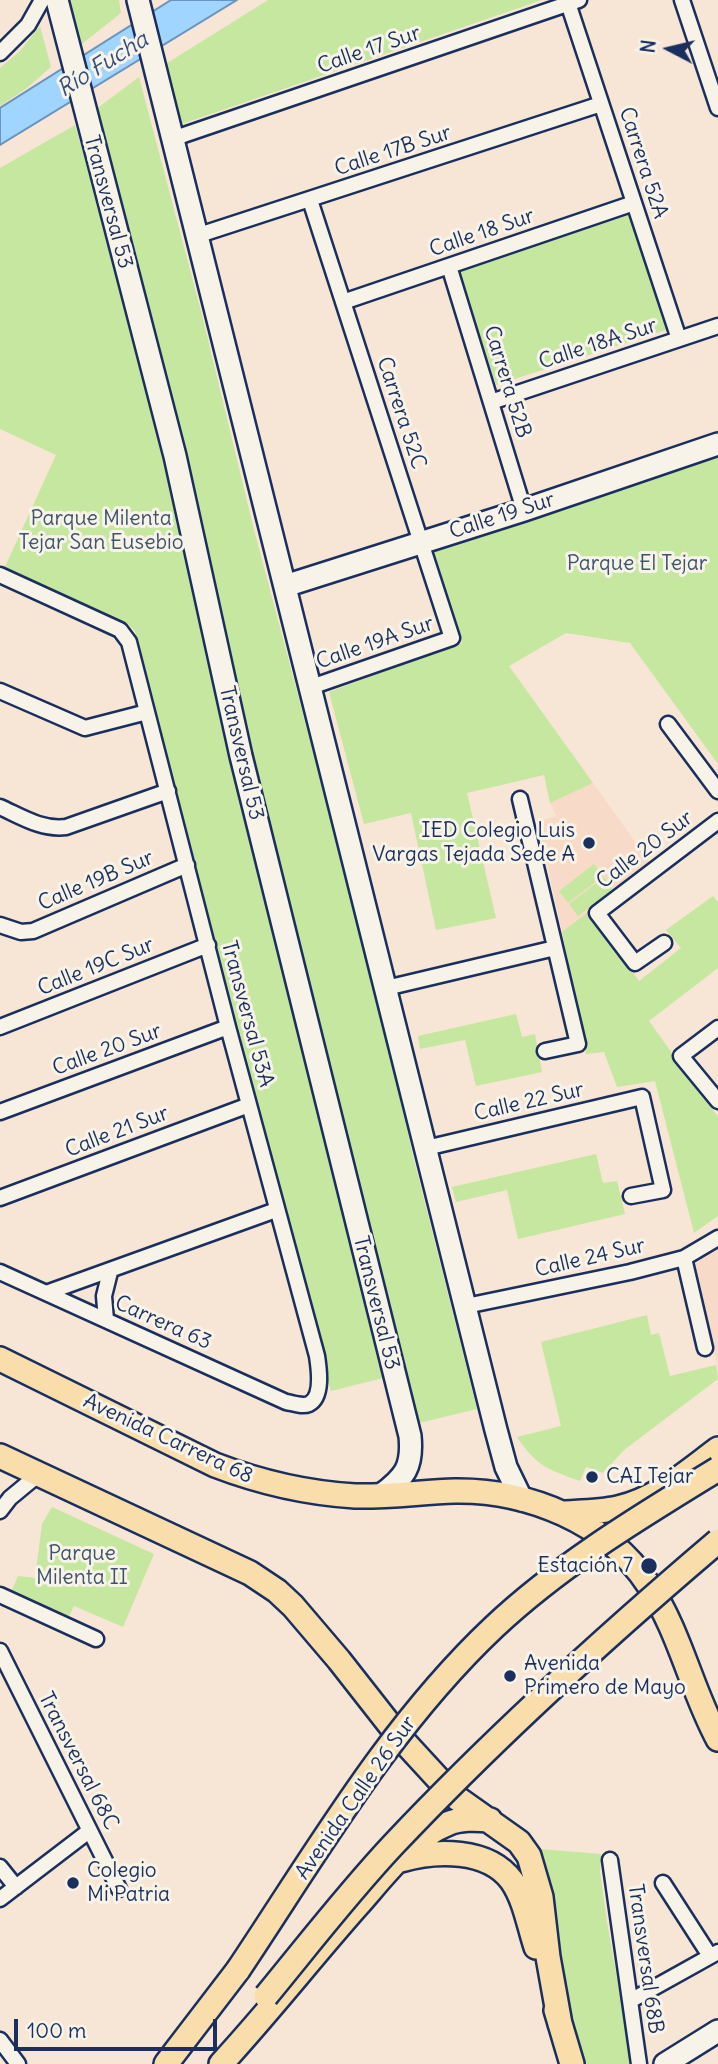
<!DOCTYPE html>
<html>
<head>
<meta charset="utf-8">
<style>
  body { margin:0 }
  #map { position:relative; width:718px; height:2064px; overflow:hidden; background:#f7e5d5; font-family:Delius,sans-serif }
  canvas { display:block }
  .north { position:absolute; left:634px; top:14px; width:70px; height:70px; -webkit-text-stroke:5px #f7f3e8; paint-order:stroke; rotate:277deg; font-size:19px; font-weight:700; line-height:28px; text-align:center; color:#1b2f5e }
  .north::after { content:''; display:block; margin:auto; width:24px; height:32px; background:#1b2f5e; clip-path:polygon(50% 0,100% 100%,50% 72%,0 100%) }
  .scale { position:absolute; left:14px; top:2019px; width:203px; height:32px; box-sizing:border-box; border:4px solid #1b2f5e; border-top:0; padding-left:9px; font-size:21px; line-height:24px; white-space:nowrap; color:#1b2f5e; -webkit-text-stroke:5px #f7f3e8; paint-order:stroke }
</style>
</head>
<body>
<div id="map">
<canvas width="718" height="2064"></canvas>
<div class="north">N</div>
<div class="scale">100 m</div>
</div>
<script>
const ctx = document.querySelector('canvas').getContext('2d');
ctx.lineJoin = 'round';
function fill(path, color) { ctx.fillStyle = color; ctx.fill(path, 'evenodd'); }
function trace(path, color, width, dash) { ctx.strokeStyle = color; ctx.lineWidth = width; ctx.lineCap = dash ? 'butt' : 'round'; ctx.setLineDash(dash || []); ctx.stroke(path); }
function label(font, color, halo, rows, align = 'center') {
  ctx.font = font + ' Delius,sans-serif'; ctx.lineWidth = 6; ctx.setLineDash([]); ctx.textBaseline = 'middle'; ctx.strokeStyle = halo; ctx.fillStyle = color; for (const [text, x, y, turn = 0] of rows) {
    ctx.save(); ctx.translate(x, y); ctx.rotate((+turn || 0) * Math.PI / 180); ctx.textAlign = isNaN(turn) ? turn : align; if (halo) ctx.strokeText(text, 0, 0); ctx.fillText(text, 0, 0); ctx.restore();
  }
}
const built = new Path2D(`
  M593 783 651 864 562 932 538 822 556 816 550 803Z
  M718 1248V1369L695 1264Z`);
const green = new Path2D(`
  M62 0H119L121 13 78 47Z
  M268 0H542L179 125 164 65Z
  M40 26 51 67 27 88 0 106V68L20 51Z
  M139 77 202 315 253 526 363 940 415 1164 477 1409 415 1424 372 1268 95 110Z
  M75 125 113 254 295 1010 387 1377 331 1391 170 784 135 631 128 624 4 569 56 455 0 429V168Z
  M629 215 666 330 496 385 459 271Z
  M718 454V764L630 643 566 633 509 666 593 783 550 803 544 775 467 793 496 918 436 930 411 813 364 824 329 692 462 643 431 548Z
  M594 864 603 876 568 903 559 891Z
  M604 877 613 890 578 916 569 904Z
  M713 896 718 902V968L649 1021 718 1117V1216L694 1233 655 1081 617 1087 604 1052 586 1054 562 932 588 912 639 981 681 948 666 930Z
  M516 1014 522 1037 535 1034 542 1072 476 1086 465 1040 420 1049 418 1036Z
  M596 1154 603 1183 617 1181 625 1214 518 1239 507 1190 456 1202 452 1187Z
  M647 1315 651 1335 659 1333 670 1376 716 1365 718 1379 624 1450 603 1473 586 1467 580 1481C549 1470 536 1466 517 1437L561 1426 541 1342Z
  M52 1507 154 1554 123 1627 74 1606 69 1616 12 1590 18 1576 35 1578 42 1524Z
  M539 1849 601 1854 600 1872 607 1922 632 2064H581L552 1923 549 1883Z`);
const water = new Path2D(`
  M171 0H237L0 145V108Z`);
const street = new Path2D(`
  M567 0 679 339
  M682 0 718 108
  M0 53 28 25 42 0
  M172 139 579 0
  M310 200 452 638 311 687
  M196 236 601 104
  M449 266 524 510
  M343 302 634 203
  M491 402 718 326
  M0 575 120 630 129 642 228 1027 317 1356C319 1369 323 1397 309 1404 302 1407 293 1403 286 1402L0 1272
  M0 691 85 728 147 712
  M668 724 718 791
  M520 799 578 1044 545 1051
  M0 807C22 817 42 830 66 827L168 791
  M0 925 21 932 33 931 187 865
  M664 943 635 963 597 913 718 821
  M386 988 555 948
  M0 1027 208 945
  M718 1028 681 1056 718 1101
  M0 1112 228 1027
  M426 1148 642 1097 663 1190 631 1196
  M0 1198 249 1105
  M684 1258 705 1348
  M46 1293 276 1210
  M466 1306 630 1272 684 1258 718 1238
  M106 1320 104 1296 110 1272
  M0 1511 10 1498 39 1474
  M0 1595 96 1639
  M0 1651 119 1889
  M610 1860 639 2064
  M0 1867 16 1887
  M663 1883 710 1956
  M0 1899 89 1831
  M630 2001 718 1952
  M0 2040 18 2064`);
const secondary = new Path2D(`
  M57 0 175 456 241 756 410 1436C413 1467 405 1477 381 1495
  M138 0 496 1430 506 1467 522 1500
  M285 586 524 510 718 444
  M665 2064 718 2031`);
const primary = new Path2D(`
  M0 1359 215 1465C262 1483 305 1493 355 1496 388 1497 422 1492 455 1491 528 1490 607 1522 648 1584 680 1632 691 1689 718 1739
  M0 1456 250 1573 277 1591 293 1606 339 1660 397 1734 454 1796 519 1842 529 1856 541 1897 548 1957 560 2024
  M563 1513C582 1512 601 1512 618 1508 657 1499 687 1472 718 1449
  M401 1860C435 1850 488 1848 512 1881 525 1900 529 1926 536 1947
  M556 2010 572 2064
  M166 2064 238 1970
  M221 2064C268 2013 311 1958 357 1906 382 1878 411 1838 447 1824 460 1818 476 1819 490 1820`);
const primaryBridge = new Path2D(`
  M238 1970C317 1852 389 1726 494 1627 561 1564 640 1517 718 1469
  M266 1996C308 1945 348 1893 393 1845 495 1737 605 1637 718 1541`);
const markers = [
  [589,843,7,"#1b2f5e"],
  [592,1477,7,"#1b2f5e"],
  [649,1566,9,"#1b2f5e"],
  [510,1676,7,"#1b2f5e"],
  [73,1883,7,"#1b2f5e"]
];
const streetNames = [
  ["Calle 17 Sur",369,50,-19],
  ["Calle 17B Sur",393,151,-18],
  ["Carrera 52A",643,163,72],
  ["Transversal 53",108,202,75],
  ["Calle 18 Sur",482,233,-19],
  ["Calle 18A Sur",598,344,-18],
  ["Carrera 52B",507,382,73],
  ["Carrera 52C",401,413,72],
  ["Calle 19 Sur",502,516,-18],
  ["Calle 19A Sur",375,643,-19],
  ["Transversal 53",241,753,77],
  ["Calle 20 Sur",645,850,-37],
  ["Calle 19B Sur",96,881,-23],
  ["Calle 19C Sur",96,967,-22],
  ["Transversal 53A",247,1014,75],
  ["Calle 20 Sur",107,1050,-20],
  ["Calle 22 Sur",529,1102,-13],
  ["Calle 21 Sur",117,1132,-21],
  ["Calle 24 Sur",590,1258,-13],
  ["Transversal 53",376,1303,76],
  ["Carrera 63",163,1323,24],
  ["Avenida Carrera 68",168,1439,25],
  ["Transversal 68C",78,1761,63],
  ["Avenida Calle 26 Sur",356,1798,-55],
  ["Transversal 68B",645,1959,82]
];
const parkNames = [
  ["Parque Milenta",101,519],
  ["Tejar San Eusebio",101,543],
  ["Parque El Tejar",637,564],
  ["Parque",82,1554],
  ["Milenta II",82,1578]
];
const poiNames = [
  ["IED Colegio Luis",575,831,"right"],
  ["Vargas Tejada Sede A",575,855,"right"],
  ["CAI Tejar",606,1477],
  ["Estación 7",633,1566,"right"],
  ["Avenida",524,1664],
  ["Primero de Mayo",524,1688],
  ["Colegio",87,1871],
  ["Mi Patria",87,1895]
];
const waterNames = [
  ["Río Fucha",103,65,-32]
];
fill(built, '#f7dbc8');
fill(green, '#c6e79f');
fill(water, '#9fd5fe');
trace(water, '#6a93be', 2);
trace(street, '#1b2f5e', 19);
trace(secondary, '#1b2f5e', 26);
trace(primary, '#1b2f5e', 28);
trace(street, '#f7f3e8', 14);
trace(secondary, '#f7f3e8', 21);
trace(primary, '#f9deab', 23);
trace(primaryBridge, '#1b2f5e', 28, []);
trace(primaryBridge, '#f9deab', 23);
for (const [x, y, r, color] of markers) { const dot = new Path2D(); dot.arc(x, y, r, 0, 2 * Math.PI); ctx.fillStyle = color; ctx.fill(dot); trace(dot, '#f7f3e8', 2.5); }
label('21px', '#1b2f5e', '#f7f3e8', streetNames);
label('21px', '#3d546b', '#f7f3e8', parkNames);
label('21px', '#1b2f5e', '#f7f3e8', poiNames, 'left');
label('italic 23px', '#35507e', '#f7f3e8', waterNames);
</script>
</body>
</html>
